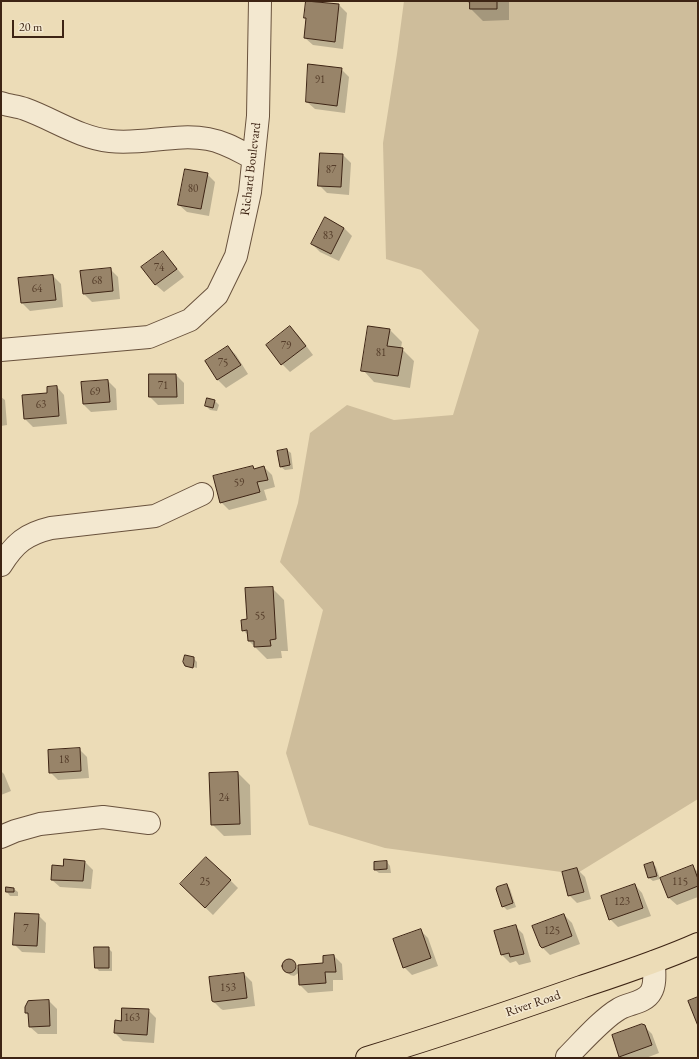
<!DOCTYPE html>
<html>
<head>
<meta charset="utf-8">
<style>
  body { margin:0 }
  #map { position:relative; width:699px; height:1059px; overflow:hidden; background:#ecdcb7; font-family:"EB Garamond",serif }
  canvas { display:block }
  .frame { position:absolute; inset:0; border:2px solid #3d2414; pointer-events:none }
  .scale { position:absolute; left:12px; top:20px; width:52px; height:18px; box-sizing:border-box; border:2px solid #3d2414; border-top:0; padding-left:5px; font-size:12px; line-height:14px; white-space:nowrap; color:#3d2414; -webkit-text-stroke:3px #f3e8d0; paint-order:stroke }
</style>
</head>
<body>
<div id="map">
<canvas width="699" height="1059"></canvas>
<div class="frame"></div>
<div class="scale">20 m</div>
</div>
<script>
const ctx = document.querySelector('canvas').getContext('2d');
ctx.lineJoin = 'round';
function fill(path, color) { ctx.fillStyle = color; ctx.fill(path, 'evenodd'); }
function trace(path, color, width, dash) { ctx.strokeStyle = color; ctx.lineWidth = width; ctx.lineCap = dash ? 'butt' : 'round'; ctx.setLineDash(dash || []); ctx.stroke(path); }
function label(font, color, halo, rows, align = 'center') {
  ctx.font = font + ' "EB Garamond",serif'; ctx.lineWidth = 3; ctx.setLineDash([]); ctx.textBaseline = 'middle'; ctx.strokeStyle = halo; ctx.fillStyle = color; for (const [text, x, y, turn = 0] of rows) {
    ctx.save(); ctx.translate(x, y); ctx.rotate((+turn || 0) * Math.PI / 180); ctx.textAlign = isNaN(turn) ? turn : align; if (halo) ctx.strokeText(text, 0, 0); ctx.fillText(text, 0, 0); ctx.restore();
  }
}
const green = new Path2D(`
  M404 1H698V799L576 874 385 848 309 825 286 753 323 610 280 562 298 503 310 433 347 405 394 420 453 415 479 330 421 270 386 259 383 143 397 54Z`);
const shadow = new Path2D(`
  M307 1 339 5 347 13 343 49 313 45 305 38 307 19 305 18Z
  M467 1H509V20L483 21 471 9V6Z
  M341 69 349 77 345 113 315 109 307 102Z
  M343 155 351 163 349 195 327 193 319 185Z
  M207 174 215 182 209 216 187 212 179 205Z
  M344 228 352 236 339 261 320 252 312 244Z
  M163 252 170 260 184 277 164 292 156 285 143 267Z
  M110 269 118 277 120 299 92 302 84 294 81 272Z
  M53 276 61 284 63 307 30 311 22 303Z
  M290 328 298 335 313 355 290 372 282 364Z
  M390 330 402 342 401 348 414 361 410 388 374 382 363 370Z
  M228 347 236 355 248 374 226 388 218 380 206 361Z
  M176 375 184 383V404L158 405 150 397Z
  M108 381 116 389 117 410 91 412 83 404Z
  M57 387 64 395 67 424 33 427 25 419Z
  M1 397 5 400 7 425 1 426Z
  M207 399 215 401 219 405 217 411 210 410 206 406Z
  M287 450 291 453 293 469 285 470 281 467Z
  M252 467 255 470 264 467 272 475 275 487 264 490 267 500 229 510 221 502Z
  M272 588 284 600 288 651H281L282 658 267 659 249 641V636L243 630 248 620Z
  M193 658 197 662V668L187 665Z
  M79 749 87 757 89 778 58 780 50 772Z
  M1 771 4 774 11 791 1 795Z
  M238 773 250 785 251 835 224 836 212 824Z
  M65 860 85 862 93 870 91 889 60 887 52 880 64 867Z
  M387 862 390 866 391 873H379L375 870Z
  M652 863 656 867 660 879 653 881 649 878Z
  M692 866 698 872V897L677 905 669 898Z
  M577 869 585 877 591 899 577 903 569 895Z
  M230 880 238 888 213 915 189 892Z
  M507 885 510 889 516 907 507 910 503 906Z
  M635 885 642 893 651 916 618 927 610 919Z
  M14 889 18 892V896H10L7 892Z
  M38 915 46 923 45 953 22 952 14 944Z
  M564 915 572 923 580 944 550 955 541 946Z
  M515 926 523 934 531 962 519 965 516 961 510 963 502 955Z
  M420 930 428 938 438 966 412 975 404 967Z
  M108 948 112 952V971H99L96 967Z
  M334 956 342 964 343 980H333V991L308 993 300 985V972L294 976 290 975 283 966 284 962 286 960H292L297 968 324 964Z
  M244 974 252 982 255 1006 223 1010 221 1009 213 1001Z
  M49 1001 57 1009V1034H38L30 1027 29 1016 26 1013Z
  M148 1010 156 1018 154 1043 123 1041 115 1033Z
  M644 1026 652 1034 659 1053 646 1058H622L620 1056Z`);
const building = new Path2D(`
  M306 1 339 4 335 42 304 38 306 18H304Z
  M470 1H497V9H470Z
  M308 64 342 68 337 106 306 102Z
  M320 153 343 154 341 187 318 186Z
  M185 169 208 173 201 209 178 205Z
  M325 217 344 228 331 254 311 244Z
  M163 251 177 269 155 285 141 267Z
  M111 268 113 291 83 294 80 271Z
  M53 275 56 300 21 303 18 278Z
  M290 326 306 346 281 365 266 345Z
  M368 326 390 329 387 346 403 348 398 376 361 371Z
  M228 346 241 365 217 380 205 361Z
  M149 374H176L177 397H149Z
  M108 380 110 402 83 404 81 382Z
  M57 386 59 416 24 419 22 395 47 393V387Z
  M207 398 215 400 213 408 205 406Z
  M287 449 290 465 280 467 277 451Z
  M253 466 254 469 264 466 268 480 257 482 260 492 220 503 213 476Z
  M273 587 276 639 270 640 271 646 254 647V641H248L247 630 242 631 241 620 247 619 245 588Z
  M185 655 194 657V661L193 668 185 666 183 662Z
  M80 748 81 771 49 773 48 750Z
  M238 772 240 824 211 825 209 773Z
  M206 857 231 880 205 908 180 884Z
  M64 859 85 861 83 881 51 880 52 865 63 866Z
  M387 861V869L374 870V862Z
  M653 862 657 876 648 878 644 865Z
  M693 865 698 879V886L668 898 660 878Z
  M577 868 584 892 568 896 562 872Z
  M507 884 513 903 502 907 496 889 497 887Z
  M635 884 643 908 609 920 601 896Z
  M6 887 14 888V892H6Z
  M15 913 39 914 37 946 13 945Z
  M564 914 572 936 542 948 540 946 532 926Z
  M516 925 524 954 510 957 509 953 501 955 494 931Z
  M421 929 431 958 403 968 393 939Z
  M94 947H109V968H95Z
  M334 955 336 972H325L326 983 299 985 298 965 323 963V956Z
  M282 966a7 7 0 1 1 14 0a7 7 0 1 1-14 0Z
  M244 973 247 998 214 1002 212 1001 209 977Z
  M698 997V1026L688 1001Z
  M49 1000 50 1026 29 1027 28 1013H25V1007L28 1001Z
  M122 1008 149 1009 147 1035 114 1033 115 1020 121 1021Z
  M642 1024 645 1025 652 1045 619 1057 612 1035Z`);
const minor = new Path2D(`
  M1 103C9 106 17 106 25 109 53 119 80 138 110 141 143 145 176 133 208 139 225 142 239 151 253 158
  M1 350 149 337 190 320 217 295 236 256 250 192 258 116 260 1
  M1 565C15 543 26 534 51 528L155 516 202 494
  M1 837 15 831 40 824 103 817 149 823
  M567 1057C581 1043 603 1018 619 1009 629 1003 645 1003 651 992 656 984 654 970 654 962`);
const major = new Path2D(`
  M367 1058C439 1036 510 1012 581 987 620 974 660 961 698 944`);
const numberNames = [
  ["91",320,80],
  ["87",331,170],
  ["80",193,189],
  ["83",328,236],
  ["74",159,268],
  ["68",97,281],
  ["64",37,289],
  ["79",286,346],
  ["81",381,353],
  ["75",223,363],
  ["71",163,386],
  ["69",95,392],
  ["63",41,405],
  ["59",239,483],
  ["55",260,616],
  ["18",64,760],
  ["24",224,798],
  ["25",205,882],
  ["115",680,882],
  ["123",622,902],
  ["7",26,929],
  ["125",552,931],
  ["153",228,988],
  ["163",132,1018]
];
const streetNames = [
  ["Richard Boulevard",251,169,-83],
  ["River Road",533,1004,-19]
];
fill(green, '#cebd9b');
fill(shadow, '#0003');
fill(building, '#988469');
trace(building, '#3d2414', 1);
trace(minor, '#69523d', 24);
trace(major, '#3d2414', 24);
trace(minor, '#f3e8d0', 22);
trace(major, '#ecdcb7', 22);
label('11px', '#543c29', null, numberNames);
label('13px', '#3d2414', '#f3e8d0', streetNames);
</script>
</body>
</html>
